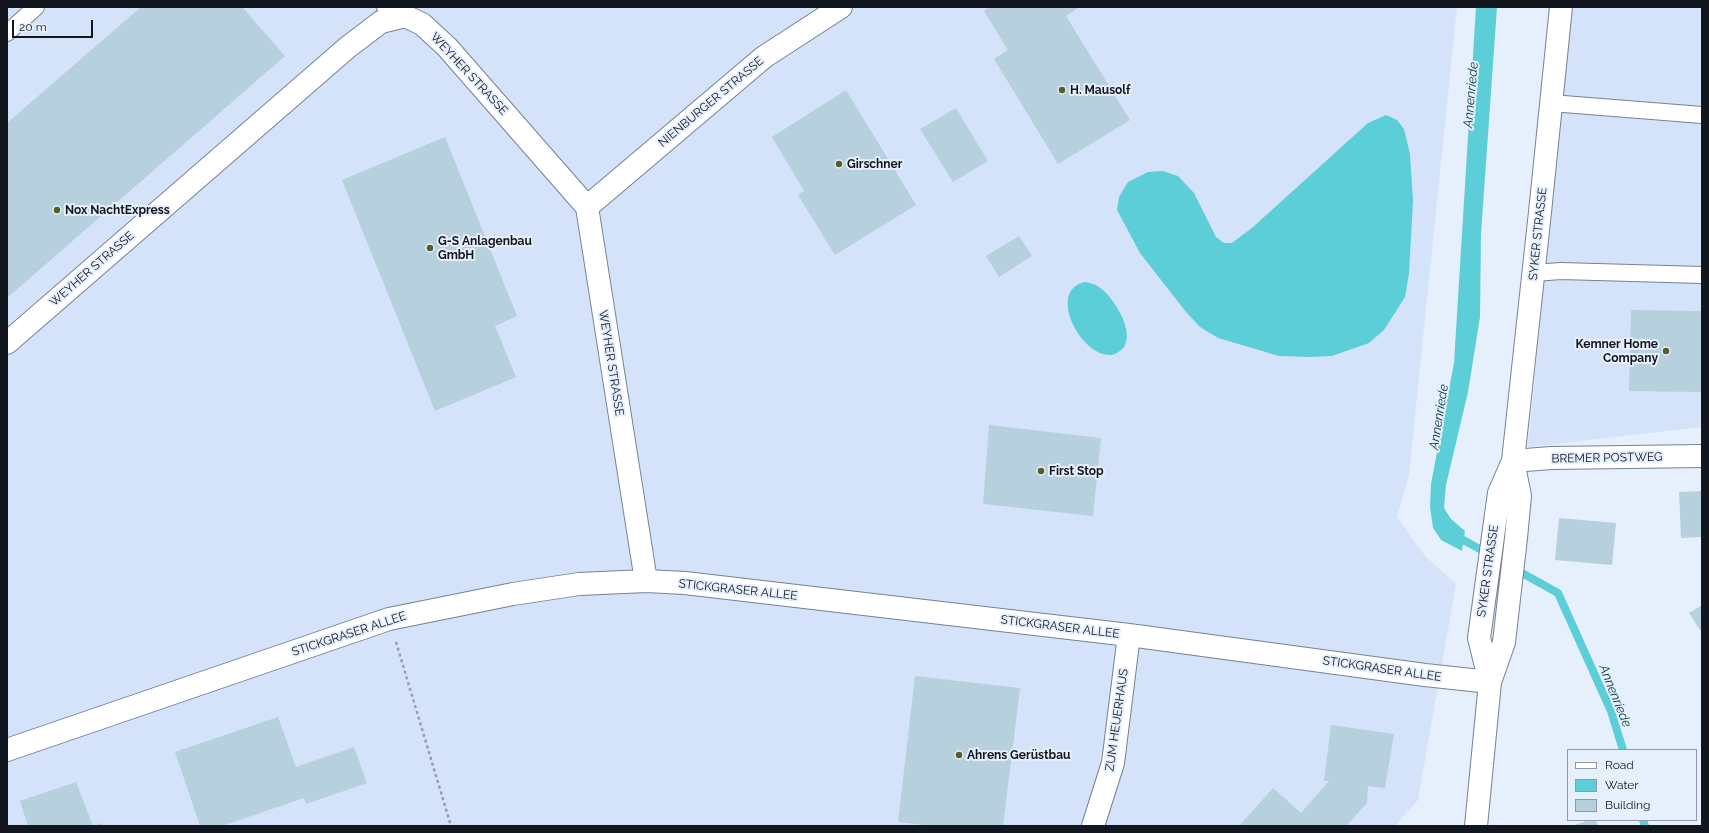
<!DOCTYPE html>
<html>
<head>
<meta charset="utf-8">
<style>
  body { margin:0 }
  #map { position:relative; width:1709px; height:833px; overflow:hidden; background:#e6effc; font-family:Raleway,sans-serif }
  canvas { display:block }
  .frame { position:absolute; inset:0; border:8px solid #12161e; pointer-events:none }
  .legend { position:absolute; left:1567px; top:749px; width:130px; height:72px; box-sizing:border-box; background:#e6effc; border:1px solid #9198a3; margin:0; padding:5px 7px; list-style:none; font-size:12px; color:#12161e }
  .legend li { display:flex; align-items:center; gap:8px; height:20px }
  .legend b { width:20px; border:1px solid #9198a3 }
  .scale { position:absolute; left:12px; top:20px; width:81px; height:18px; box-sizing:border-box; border:2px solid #12161e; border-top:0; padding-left:5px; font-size:12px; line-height:14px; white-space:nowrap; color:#12161e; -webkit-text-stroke:3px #e6effc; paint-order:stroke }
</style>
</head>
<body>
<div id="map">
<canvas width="1709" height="833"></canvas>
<div class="frame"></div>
<ul class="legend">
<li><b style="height:5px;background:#fff"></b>Road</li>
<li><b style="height:11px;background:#5cced7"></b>Water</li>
<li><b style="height:11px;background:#b6d0de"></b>Building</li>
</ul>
<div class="scale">20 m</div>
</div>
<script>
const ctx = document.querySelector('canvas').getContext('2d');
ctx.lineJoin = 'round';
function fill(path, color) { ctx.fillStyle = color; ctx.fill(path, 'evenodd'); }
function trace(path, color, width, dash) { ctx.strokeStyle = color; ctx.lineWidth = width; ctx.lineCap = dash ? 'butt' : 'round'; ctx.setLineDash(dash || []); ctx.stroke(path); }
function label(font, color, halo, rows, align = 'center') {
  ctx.font = font + ' Raleway,sans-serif'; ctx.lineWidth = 4; ctx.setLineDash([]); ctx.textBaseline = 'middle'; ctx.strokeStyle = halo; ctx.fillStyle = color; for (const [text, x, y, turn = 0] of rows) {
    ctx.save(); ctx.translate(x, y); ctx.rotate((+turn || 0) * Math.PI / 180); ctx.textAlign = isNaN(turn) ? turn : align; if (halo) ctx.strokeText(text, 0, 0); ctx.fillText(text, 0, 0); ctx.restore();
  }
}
const built = new Path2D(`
  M7 7H1457L1409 475 1397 517 1425 556 1456 584 1418 800 1395 826H7Z
  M1571 7H1702V427L1528 447Z`);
const water = new Path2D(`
  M1476 7H1497L1481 234 1480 317 1468 392 1446 485 1444 508 1451 519 1465 531 1462 551 1441 540 1433 528 1430 507 1431 484 1454 363Z
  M1386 115 1397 120 1404 129 1410 154 1413 201 1409 274 1405 297 1384 330 1369 343 1332 356 1309 357 1279 356 1218 338 1200 327 1186 312 1140 253 1117 210 1119 197 1128 182 1148 172 1163 171 1178 176 1194 193 1216 237 1224 243H1232L1253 227 1368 123Z
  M1085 282C1090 283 1095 284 1099 287 1113 296 1135 331 1124 347 1121 351 1116 354 1111 355 1081 357 1046 290 1085 282Z`);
const stream = new Path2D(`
  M1454 535 1489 554
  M1513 568 1558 593 1611 711 1623 750
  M1643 820 1645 826`);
const building = new Path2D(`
  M141 7H242L285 56 7 298V123Z
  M990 7H1075L1077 9 1066 16 1130 120 1058 164 994 59 1008 50 984 11Z
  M846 90 916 205 835 255 798 195 804 191 772 137Z
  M956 108 988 161 953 182 920 129Z
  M445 137 517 316 495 326 516 377 435 411 342 180Z
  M1019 236 1032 256 999 277 986 256Z
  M1631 310 1702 311V392L1629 391Z
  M989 425 1101 438 1093 516 983 504Z
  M1702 491V537L1681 538 1679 492Z
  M1559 518 1616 523 1612 565 1555 560Z
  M1702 605V629L1700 630 1689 613Z
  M915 676 1020 688 1003 826H932L898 822Z
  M278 717 296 767 354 747 367 783 306 804 304 798 222 826H200L175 752Z
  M1331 725 1394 734 1385 788 1368 786 1367 803 1346 826H1239L1273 788 1301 813 1329 781H1324Z
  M76 782 93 826 102 823 103 826H28L20 801Z
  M1589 820H1596L1598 826H1572Z`);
const path = new Path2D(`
  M396 642 451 826`);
const service = new Path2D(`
  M385 7 393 19
  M7 33 36 7
  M1551 103 1702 115
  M1534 273 1561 271 1702 275`);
const minor = new Path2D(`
  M587 207 764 57 841 7
  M7 343 348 47 381 22 405 16 422 24 447 47 587 207 646 581
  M1513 461 1551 458 1702 456
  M7 750 389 619 513 594 579 584 646 581 685 583 1129 635 1425 675 1490 682
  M1093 826 1113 763 1129 635`);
const secondary = new Path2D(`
  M1490 682 1479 638 1499 493 1513 461 1540 212 1561 7
  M1476 826 1490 682 1504 642 1516 538 1520 496 1513 461`);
const markers = [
  [1062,90,4,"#565d2b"],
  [839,164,4,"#565d2b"],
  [57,210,4,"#565d2b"],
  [430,248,4,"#565d2b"],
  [1666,351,4,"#565d2b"],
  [1041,471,4,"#565d2b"],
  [959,755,4,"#565d2b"]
];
const streetNames = [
  ["WEYHER STRASSE",469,74,47],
  ["NIENBURGER STRASSE",711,102,-40],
  ["SYKER STRASSE",1538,234,-84],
  ["WEYHER STRASSE",92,269,-41],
  ["WEYHER STRASSE",611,363,81],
  ["BREMER POSTWEG",1607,458,-1],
  ["SYKER STRASSE",1488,571,-82],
  ["STICKGRASER ALLEE",738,590,6],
  ["STICKGRASER ALLEE",1060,627,7],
  ["STICKGRASER ALLEE",349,634,-18],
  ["STICKGRASER ALLEE",1382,669,8],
  ["ZUM HEUERHAUS",1117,720,-82]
];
const poiNames = [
  ["H. Mausolf",1070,90],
  ["Girschner",847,164],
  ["Nox NachtExpress",65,210],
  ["G-S Anlagenbau",438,241],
  ["GmbH",438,255],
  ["Kemner Home",1658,344,"right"],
  ["Company",1658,358,"right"],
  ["First Stop",1049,471],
  ["Ahrens Gerüstbau",967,755]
];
const waterNames = [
  ["Annenriede",1471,95,-85],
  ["Annenriede",1439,417,-81],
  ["Annenriede",1615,696,68]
];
fill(built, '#d4e3fa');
fill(water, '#5cced7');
trace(stream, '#5cced7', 8);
fill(building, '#b6d0de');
trace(service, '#758296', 18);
trace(minor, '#758296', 24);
trace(secondary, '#758296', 24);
trace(path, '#979ea9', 2.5, [3, 3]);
trace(service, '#fff', 16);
trace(minor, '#fff', 22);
trace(secondary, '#fff', 22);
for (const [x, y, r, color] of markers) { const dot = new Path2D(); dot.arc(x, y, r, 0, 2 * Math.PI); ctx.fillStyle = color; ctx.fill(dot); trace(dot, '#e6effc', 1.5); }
label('12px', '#12161e', '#e6effc', streetNames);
label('bold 12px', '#12161e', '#e6effc', poiNames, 'left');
label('italic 13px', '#00393d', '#e6effc', waterNames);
</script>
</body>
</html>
